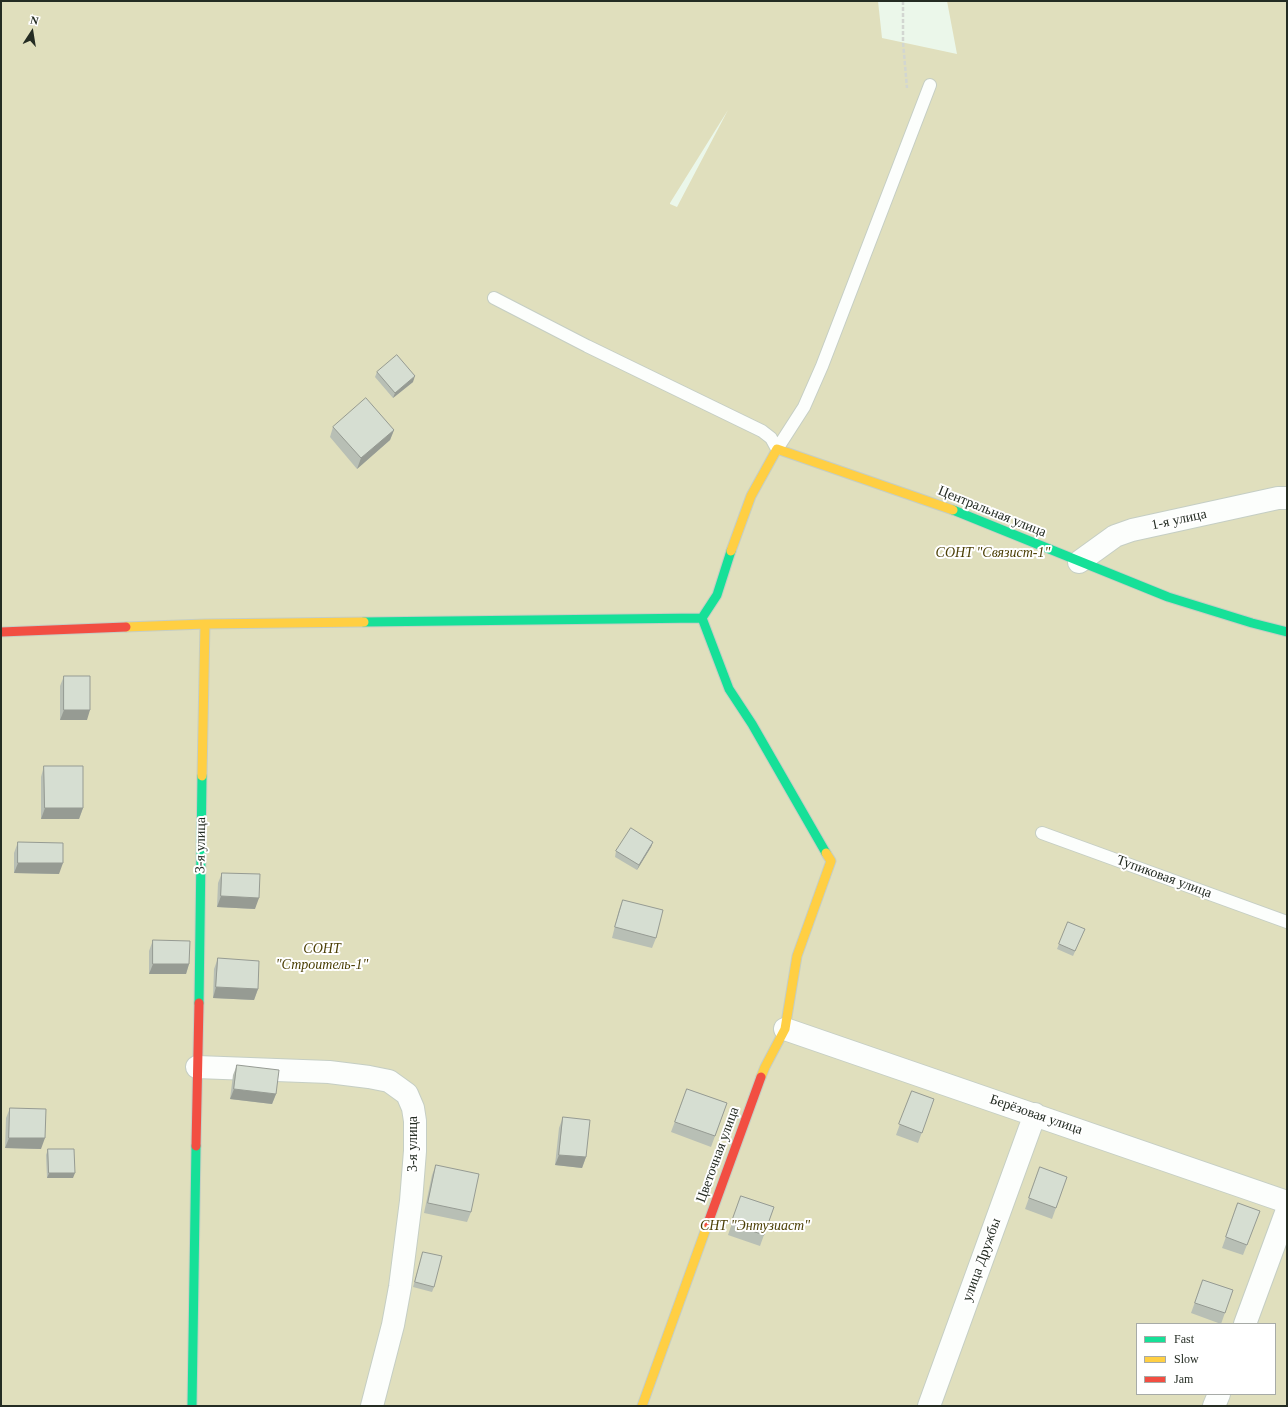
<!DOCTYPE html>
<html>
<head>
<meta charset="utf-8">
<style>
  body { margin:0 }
  #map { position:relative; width:1288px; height:1407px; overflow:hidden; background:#ebf7ea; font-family:Georgia,serif }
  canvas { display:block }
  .frame { position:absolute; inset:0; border:2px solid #242c23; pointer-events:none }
  .legend { position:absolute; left:1136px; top:1323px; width:140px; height:72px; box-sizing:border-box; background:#fff; border:1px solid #a7aba7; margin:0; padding:5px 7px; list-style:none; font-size:12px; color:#242c23 }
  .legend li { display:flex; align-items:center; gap:8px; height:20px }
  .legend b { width:20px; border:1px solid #a7aba7 }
  .north { position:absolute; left:12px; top:12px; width:40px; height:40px; -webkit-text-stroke:3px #fff; paint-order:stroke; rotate:12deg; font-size:11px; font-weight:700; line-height:16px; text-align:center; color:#242c23 }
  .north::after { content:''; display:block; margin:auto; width:14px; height:18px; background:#242c23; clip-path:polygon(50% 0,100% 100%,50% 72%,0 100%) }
</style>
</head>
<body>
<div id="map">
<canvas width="1288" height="1407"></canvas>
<div class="frame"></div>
<ul class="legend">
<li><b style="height:5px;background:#16e098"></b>Fast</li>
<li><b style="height:5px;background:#ffcf43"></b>Slow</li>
<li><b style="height:5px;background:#f24e42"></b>Jam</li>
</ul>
<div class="north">N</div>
</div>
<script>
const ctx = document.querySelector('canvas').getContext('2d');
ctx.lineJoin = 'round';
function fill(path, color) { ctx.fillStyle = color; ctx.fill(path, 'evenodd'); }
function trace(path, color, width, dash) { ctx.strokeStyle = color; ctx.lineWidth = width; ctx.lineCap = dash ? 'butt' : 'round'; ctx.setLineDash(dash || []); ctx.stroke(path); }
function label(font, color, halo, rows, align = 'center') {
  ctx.font = font + ' Georgia,serif'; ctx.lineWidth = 4; ctx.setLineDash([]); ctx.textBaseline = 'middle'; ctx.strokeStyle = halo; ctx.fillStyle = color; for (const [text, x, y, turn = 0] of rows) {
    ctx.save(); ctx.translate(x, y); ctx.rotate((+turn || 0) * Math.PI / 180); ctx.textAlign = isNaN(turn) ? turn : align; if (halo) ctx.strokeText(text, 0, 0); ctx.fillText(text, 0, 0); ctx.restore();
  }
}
const green = new Path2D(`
  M1 1H878L882 38 957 54 947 1H1287V1406H1ZM728 110 677 207 670 204V203ZM1137 1324H1275V1394H1137Z`);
const path = new Path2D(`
  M903 1V42L907 88`);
const lane = new Path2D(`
  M494 298 587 346 762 431 771 438 777 449 804 407 822 366 930 85
  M1042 833 1287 922`);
const street = new Path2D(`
  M1079 562 1115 536 1132 530 1278 498H1287
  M785 1029 1287 1202
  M197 1067 329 1072 369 1077 389 1081 407 1094 413 1108 415 1121V1151L411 1201 400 1287 393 1325 372 1406
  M1245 1324 1287 1210
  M929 1406 1035 1114
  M1214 1406 1219 1394`);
const fast = new Path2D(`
  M953 510 1168 597 1252 623 1287 632
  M702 618 729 689 752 724 826 853
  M364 622 702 618 717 595 731 551
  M199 1003 202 776
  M192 1406 196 1146`);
const slow = new Path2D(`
  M731 551 751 496 777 449 953 510
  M126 627 205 624 364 622
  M202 776 205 624
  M761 1077 765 1067 785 1029 797 956 831 861 826 853
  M642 1406 708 1223`);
const jam = new Path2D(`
  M1 632 126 627
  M196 1146 199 1003
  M708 1223 761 1077`);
const wall = new Path2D(`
  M377 372 413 382 393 398 375 377Z
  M333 427 394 430 390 440 357 469 330 437Z
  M64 676 87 720H60V686Z
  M44 766 83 808 79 819H41V777Z
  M18 842 59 874 14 873V853Z
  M653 842 651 847 637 870 615 857 616 851Z
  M222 873 255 909 217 907 218 883Z
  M623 900 656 938 652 948 612 938 619 910Z
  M1085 929 1073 956 1057 949 1059 944Z
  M153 940 189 964 186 974H149V951Z
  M218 958 258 989 254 1000 213 998 214 969Z
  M237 1065 276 1094 272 1104 230 1099 233 1075Z
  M687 1089 727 1103 711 1147 671 1132Z
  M912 1091 934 1099 918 1143 896 1135Z
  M10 1108 41 1149 5 1148 6 1118Z
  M563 1117 586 1157 582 1168 555 1165 559 1128Z
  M48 1149 73 1178H47L46 1155Z
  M436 1165 471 1212 467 1222 424 1213 432 1175Z
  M1040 1167 1067 1177 1052 1219 1025 1209Z
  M741 1196 774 1207 760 1246 728 1235Z
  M1238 1203 1260 1211 1243 1255 1222 1248Z
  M423 1252 434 1287 432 1292 413 1287Z
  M1203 1280 1233 1290 1221 1324 1191 1313Z`);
const shadedWall = new Path2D(`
  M415 376 413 382 393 398 395 393Z
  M394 430 390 440 357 469 361 458Z
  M64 710H90L87 720H60Z
  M45 808H83L79 819H41Z
  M653 842 651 847 637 870 639 865Z
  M18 863H63L59 874 14 873Z
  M221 896 259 898 255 909 217 907Z
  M153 964H189L186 974H149Z
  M216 987 258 989 254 1000 213 998Z
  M234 1089 276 1094 272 1104 230 1099Z
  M9 1138H45L41 1149 5 1148Z
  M559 1155 586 1157 582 1168 555 1165Z
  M49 1173H75L73 1178H47Z`);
const building = new Path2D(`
  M397 355 415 376 395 393 377 372Z
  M366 398 394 430 361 458 333 427Z
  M64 676H90V710H64Z
  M44 766H83V808H45Z
  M631 828 653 842 639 865 616 851Z
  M18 842 63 843V863H18Z
  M222 873 260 874 259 898 221 896Z
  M623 900 663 910 656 938 615 927Z
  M1068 922 1085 929 1075 951 1059 944Z
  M153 940 190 941 189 964H153Z
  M218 958 259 961 258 989 216 987Z
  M237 1065 279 1070 276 1094 234 1089Z
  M687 1089 727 1103 715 1136 675 1122Z
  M912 1091 934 1099 922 1133 899 1124Z
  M10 1108 46 1109 45 1138H9Z
  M563 1117 590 1120 586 1157 559 1155Z
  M48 1149H74L75 1173H49Z
  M436 1165 479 1174 471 1212 428 1203Z
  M1040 1167 1067 1177 1056 1208 1029 1198Z
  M741 1196 774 1207 764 1235 731 1224Z
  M1238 1203 1260 1211 1247 1245 1226 1237Z
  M423 1252 442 1256 434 1287 415 1282Z
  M1203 1280 1233 1290 1225 1313 1195 1303Z`);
const streetNames = [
  ["Центральная улица",992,512,22],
  ["1-я улица",1179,520,-12],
  ["3-я улица",201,845,-89],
  ["Тупиковая улица",1164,877,20],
  ["Берёзовая улица",1036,1115,19],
  ["3-я улица",413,1144,-90],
  ["Цветочная улица",718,1155,-70],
  ["улица Дружбы",982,1260,-70]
];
const parkNames = [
  ["СОНТ \"Связист-1\"",993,553],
  ["СОНТ",322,949],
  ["\"Строитель-1\"",322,965],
  ["СНТ \"Энтузиаст\"",755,1226]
];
fill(green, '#e0dfbd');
trace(lane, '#c5cec4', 14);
trace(street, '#c5cec4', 24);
trace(fast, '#c5cec4', 11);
trace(slow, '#c5cec4', 11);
trace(jam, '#c5cec4', 11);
trace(path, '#d2d6d1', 2.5, [4, 2]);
trace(lane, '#fcfefc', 12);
trace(street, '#fcfefc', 22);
trace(fast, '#16e098', 9);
trace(slow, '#ffcf43', 9);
trace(jam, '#f24e42', 9);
fill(wall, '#b8bfb5');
fill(shadedWall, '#969b93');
fill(building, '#d6ded2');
trace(building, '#969b93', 1);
label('14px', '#242c23', '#fff', streetNames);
label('italic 14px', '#4b3f04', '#fff', parkNames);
</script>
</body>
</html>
